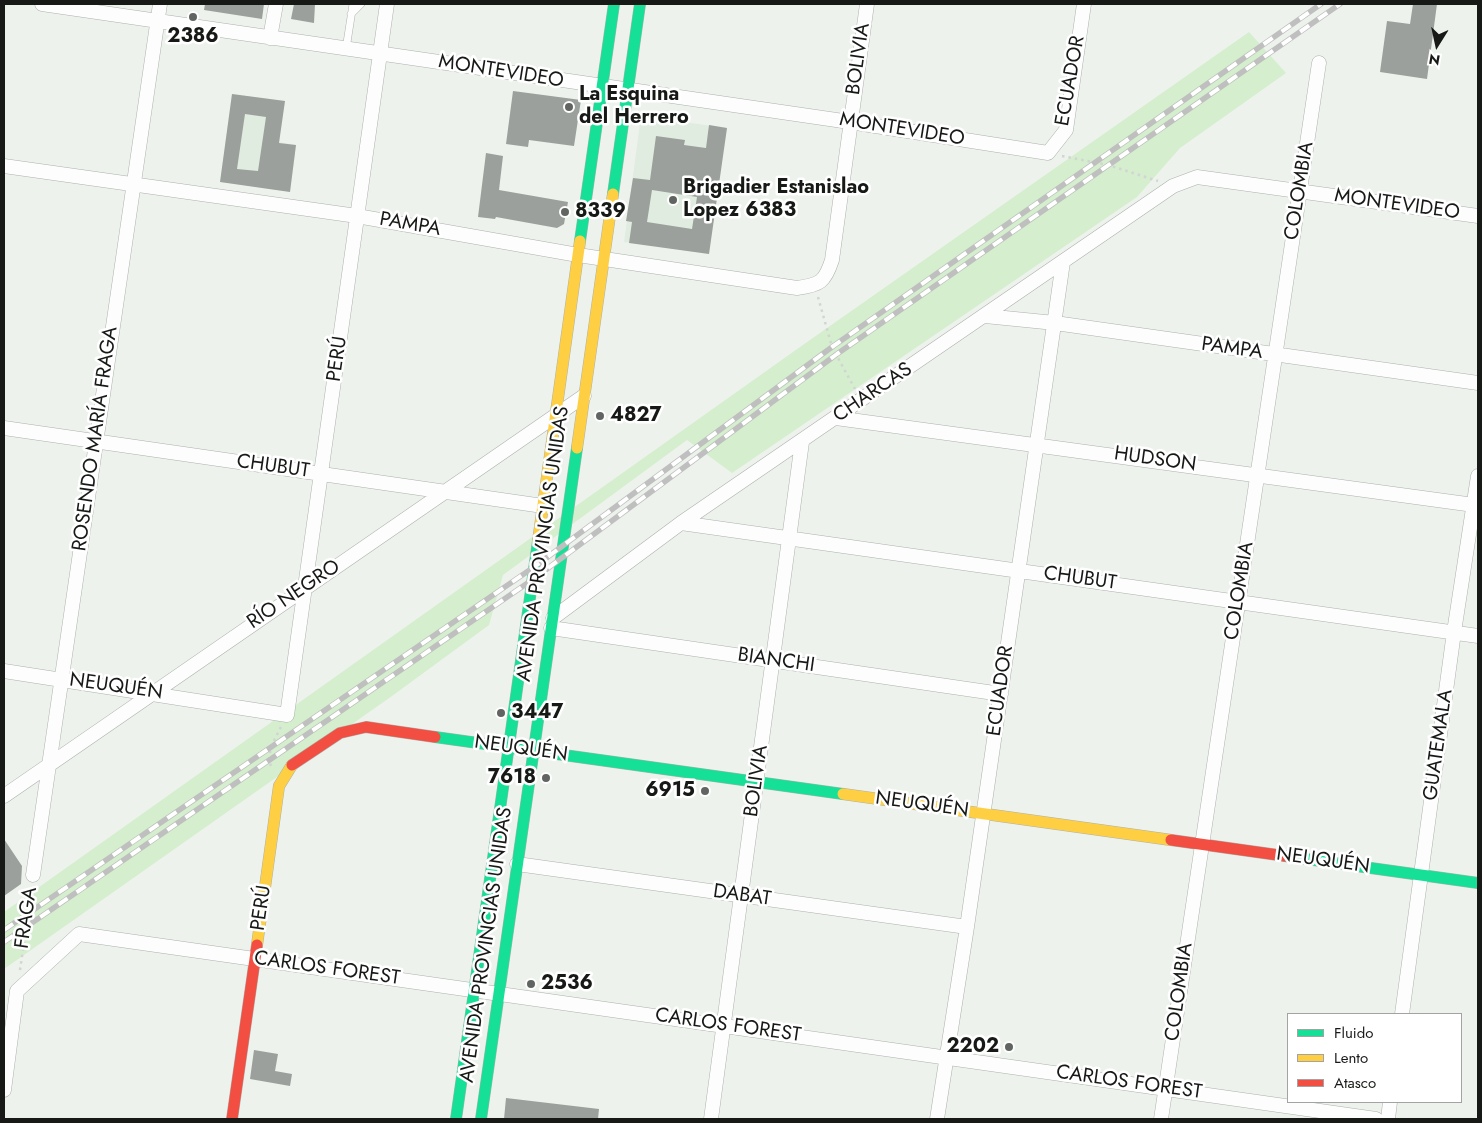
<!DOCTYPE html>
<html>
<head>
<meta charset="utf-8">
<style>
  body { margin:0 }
  #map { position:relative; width:1482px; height:1123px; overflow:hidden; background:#edf2ed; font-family:Jost,sans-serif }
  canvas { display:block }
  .frame { position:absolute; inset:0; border:5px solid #161916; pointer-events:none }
  .legend { position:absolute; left:1287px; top:1013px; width:175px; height:90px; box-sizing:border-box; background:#fff; border:1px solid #a2a3a2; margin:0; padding:6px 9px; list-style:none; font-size:15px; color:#161916 }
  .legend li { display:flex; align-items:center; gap:10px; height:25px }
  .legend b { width:25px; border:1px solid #a2a3a2 }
  .north { position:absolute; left:1412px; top:20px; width:50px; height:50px; -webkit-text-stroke:4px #fff; paint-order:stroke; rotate:190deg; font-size:14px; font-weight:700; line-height:20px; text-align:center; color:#161916 }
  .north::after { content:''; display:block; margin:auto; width:18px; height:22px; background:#161916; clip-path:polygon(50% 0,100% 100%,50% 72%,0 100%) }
</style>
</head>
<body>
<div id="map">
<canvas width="1482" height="1123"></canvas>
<div class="frame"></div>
<ul class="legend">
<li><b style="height:6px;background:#16e098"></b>Fluido</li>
<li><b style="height:6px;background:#ffcf43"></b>Lento</li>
<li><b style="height:6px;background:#f24e42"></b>Atasco</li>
</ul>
<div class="north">N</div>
</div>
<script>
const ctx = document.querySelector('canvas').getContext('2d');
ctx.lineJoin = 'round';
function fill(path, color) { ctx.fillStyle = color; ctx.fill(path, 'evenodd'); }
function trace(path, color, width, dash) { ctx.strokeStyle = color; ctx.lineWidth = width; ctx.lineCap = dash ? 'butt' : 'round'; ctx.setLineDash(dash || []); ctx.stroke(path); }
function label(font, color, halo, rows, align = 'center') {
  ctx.font = font + ' Jost,sans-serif'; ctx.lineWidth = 5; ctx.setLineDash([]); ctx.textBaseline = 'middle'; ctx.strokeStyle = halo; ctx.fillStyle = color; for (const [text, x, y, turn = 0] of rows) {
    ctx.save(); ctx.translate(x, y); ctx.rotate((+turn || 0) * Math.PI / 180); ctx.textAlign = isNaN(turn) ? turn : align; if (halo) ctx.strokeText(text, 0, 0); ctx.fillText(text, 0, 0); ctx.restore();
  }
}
const built = new Path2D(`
  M232 94 285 101 279 142 296 145 290 192 220 182Z
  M641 116 727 128 709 254 624 242Z`);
const green = new Path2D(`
  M1249 32 1286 73 1180 148 1137 197 732 473 687 440 503 575 489 625 392 696 4 969V912L800 347Z`);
const building = new Path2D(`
  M205 4H264L262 19 204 10Z
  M294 4H315L314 23 291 19Z
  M1413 4H1437L1427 79 1380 72 1387 21 1410 24Z
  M513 91 581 100 574 146 529 140 528 147 506 144Z
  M232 94 285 101 279 143 296 145 290 192 220 182ZM245 114 266 117 258 171 237 169Z
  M709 125 727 128 709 254 629 243 632 222 626 221 633 178 650 180 656 136 685 140 684 145 706 148ZM652 190 697 197 692 229 647 222Z
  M486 153 503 156 499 190 568 202 564 224 557 228 496 217 495 219 478 217Z
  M4 839 22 866 21 884 4 896Z
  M254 1050 278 1054 275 1071 292 1074 290 1086 250 1079Z
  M506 1098 599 1109 598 1119H504Z`);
const path = new Path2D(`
  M1062 156 1108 165 1158 181
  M818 297 832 347 855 389
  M271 766C266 752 275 739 281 727
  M20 970 32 889`);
const lane = new Path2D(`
  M351 14 361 4
  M346 49 353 4`);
const street = new Path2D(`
  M42 4 850 122 1048 153 1066 130 1084 4
  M270 38 276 4
  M4 166 357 216 578 255 797 288C820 285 825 282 832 260L867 4
  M985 316 1055 323 1478 383
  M836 418 1474 505
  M4 428 543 506
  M681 523 1478 636
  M553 618 681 523 1173 186 1197 177 1478 216
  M551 628 1001 694
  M4 671 287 715 387 4
  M4 796 584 396
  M517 864 967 927
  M33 875 160 4
  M1402 1014 1454 632 1478 476
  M4 1090 17 991 79 934 1376 1119
  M711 1119 802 442
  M937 1119 967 927 1063 262
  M1161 1119 1319 63
  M1388 1119 1390 1102`);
const fast = new Path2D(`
  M613 194 640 4
  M580 241 614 4
  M435 737 843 794
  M1285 856 1478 883
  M456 1119 538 541
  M481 1119 577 448`);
const slow = new Path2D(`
  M577 448 613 194
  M538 541 580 241
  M843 794 1171 840
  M257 945 279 786 292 765`);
const jam = new Path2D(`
  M292 765 340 733 366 727 435 737
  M1171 840 1285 856
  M232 1119 257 945`);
const rail = new Path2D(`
  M4 930 534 567 832 347 1321 4
  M4 942 532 580 837 354 1340 4`);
const markers = [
  [193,17,5,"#616561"],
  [569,107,5,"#616561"],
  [673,200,5,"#616561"],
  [565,212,5,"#616561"],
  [600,416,5,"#616561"],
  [501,713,5,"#616561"],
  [546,778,5,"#616561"],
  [705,791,5,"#616561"],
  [531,984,5,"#616561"],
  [1009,1047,5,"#616561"]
];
const poiNames = [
  ["2386",193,37,"center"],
  ["La Esquina",579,95],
  ["del Herrero",579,118],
  ["Brigadier Estanislao",683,188],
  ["Lopez 6383",683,211],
  ["8339",575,212],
  ["4827",610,416],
  ["3447",511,713],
  ["7618",536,778,"right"],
  ["6915",695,791,"right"],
  ["2536",541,984],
  ["2202",999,1047,"right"]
];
const streetNames = [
  ["BOLIVIA",859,59,-82],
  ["MONTEVIDEO",501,72,9],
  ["ECUADOR",1071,81,-80],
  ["MONTEVIDEO",902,130,9],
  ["COLOMBIA",1300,191,-81],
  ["MONTEVIDEO",1397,205,8],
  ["PAMPA",410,225,10],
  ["PAMPA",1232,349,8],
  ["PERÚ",338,359,-82],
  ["CHARCAS",873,393,-34],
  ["ROSENDO MARÍA FRAGA",96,439,-82],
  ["HUDSON",1155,460,8],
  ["CHUBUT",273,467,8],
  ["AVENIDA PROVINCIAS UNIDAS",544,544,-82],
  ["CHUBUT",1080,579,8],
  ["COLOMBIA",1240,591,-81],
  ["RÍO NEGRO",294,595,-34],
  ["BIANCHI",776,661,8],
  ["NEUQUÉN",116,687,8],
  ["ECUADOR",1001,691,-82],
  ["GUATEMALA",1439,745,-82],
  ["NEUQUÉN",521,749,8],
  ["BOLIVIA",757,781,-82],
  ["NEUQUÉN",922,805,8],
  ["NEUQUÉN",1323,861,8],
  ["DABAT",742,896,8],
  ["PERÚ",262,908,-82],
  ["FRAGA",27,918,-82],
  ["AVENIDA PROVINCIAS UNIDAS",487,945,-82],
  ["CARLOS FOREST",327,969,8],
  ["COLOMBIA",1180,992,-82],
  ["CARLOS FOREST",728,1026,8],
  ["CARLOS FOREST",1129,1083,8]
];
fill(built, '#e1ece0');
fill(green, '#d4eece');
fill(building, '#9ca09c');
trace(lane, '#adb1ad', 8);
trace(street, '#adb1ad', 15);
trace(fast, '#adb1ad', 12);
trace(slow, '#adb1ad', 12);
trace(jam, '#adb1ad', 12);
trace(path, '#d3d4d3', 2.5, [2.5, 4]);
trace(lane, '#fcfdfc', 7);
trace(street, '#fcfdfc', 14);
trace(fast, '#16e098', 11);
trace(slow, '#ffcf43', 11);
trace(jam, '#f24e42', 11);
trace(rail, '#bebfbe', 5.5);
trace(rail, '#fff', 4, [11]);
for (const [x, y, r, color] of markers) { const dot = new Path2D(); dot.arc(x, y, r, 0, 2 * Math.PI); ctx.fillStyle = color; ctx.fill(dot); trace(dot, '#fff', 2); }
label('bold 20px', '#161916', '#fff', poiNames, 'left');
label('20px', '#161916', '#fff', streetNames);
</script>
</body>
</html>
